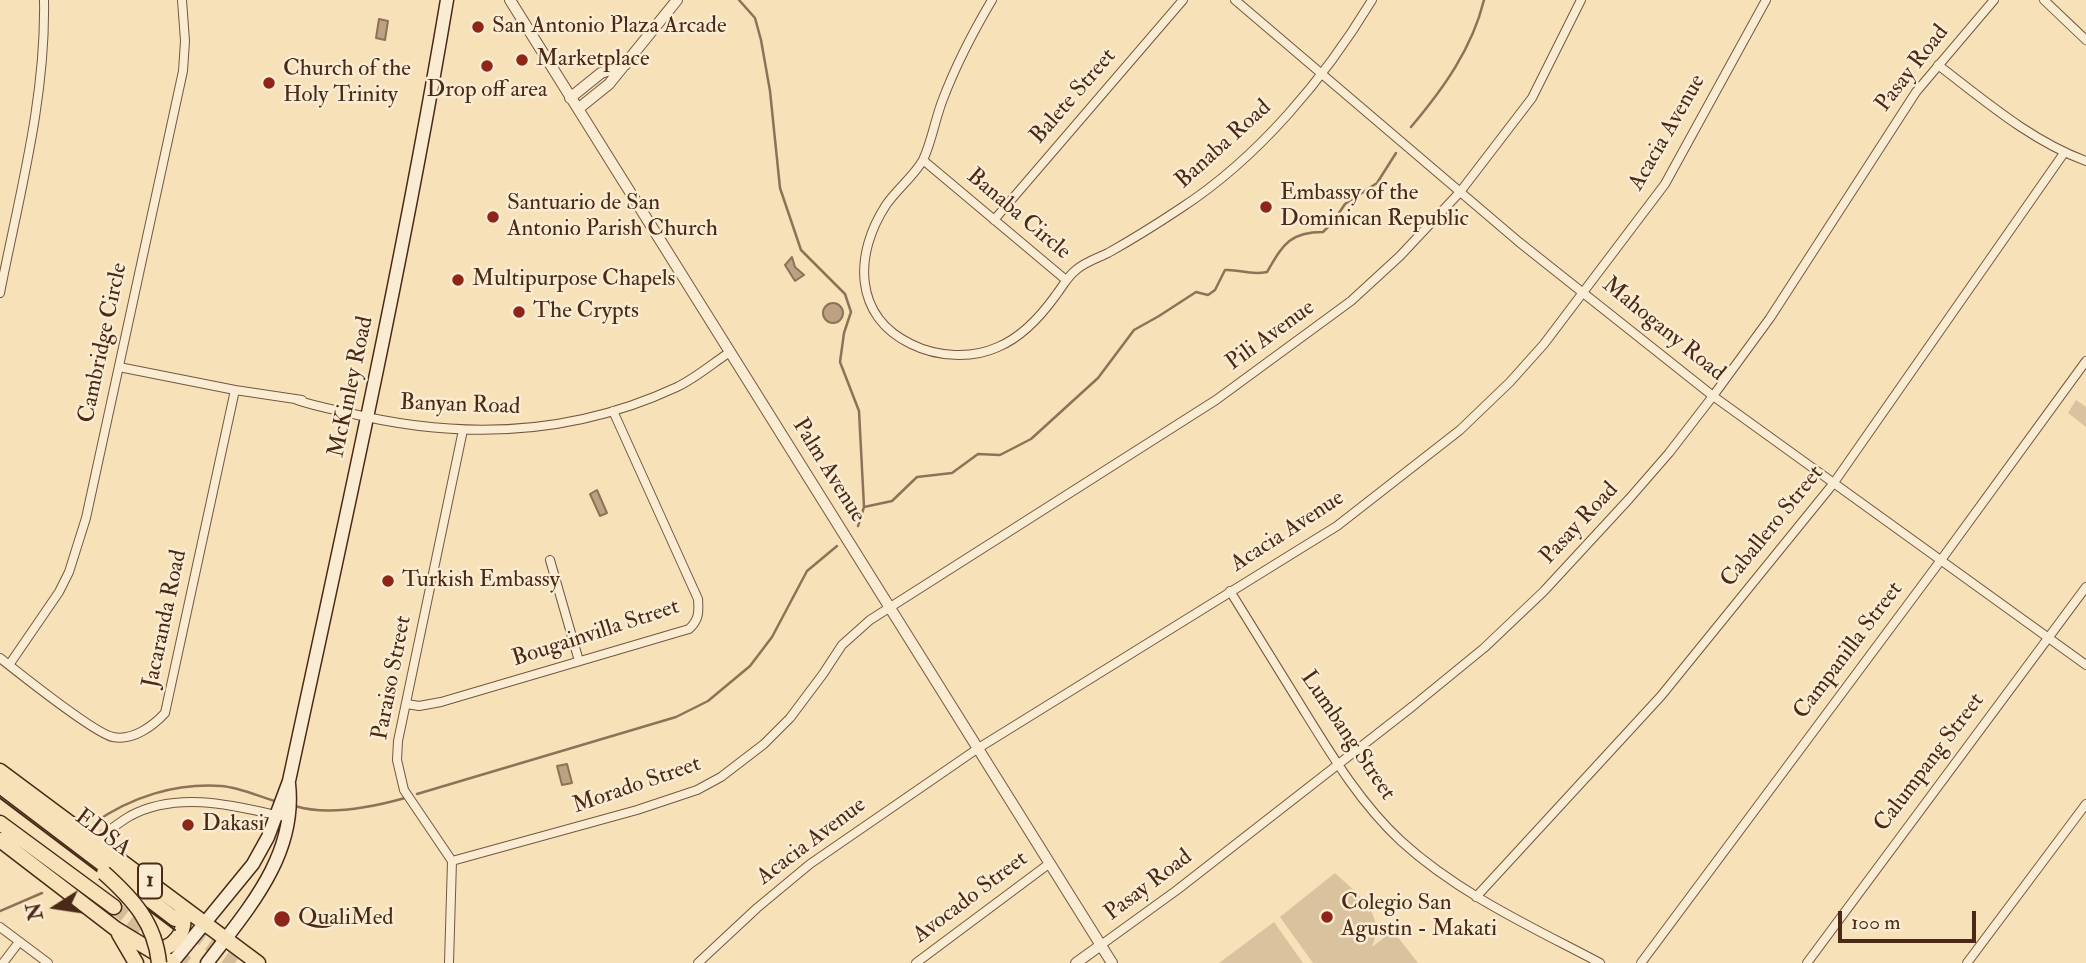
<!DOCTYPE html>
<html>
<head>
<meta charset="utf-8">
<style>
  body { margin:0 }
  #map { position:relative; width:2086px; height:963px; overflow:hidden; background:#f6e1b9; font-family:"IM FELL Double Pica",serif }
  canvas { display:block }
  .north { position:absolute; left:21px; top:872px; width:70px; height:70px; -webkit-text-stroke:5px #f9ecd2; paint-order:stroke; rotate:258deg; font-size:19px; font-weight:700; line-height:28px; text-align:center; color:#4a2917 }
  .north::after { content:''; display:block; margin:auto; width:24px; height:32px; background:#4a2917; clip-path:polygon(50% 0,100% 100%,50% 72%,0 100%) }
  .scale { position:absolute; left:1838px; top:911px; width:138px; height:32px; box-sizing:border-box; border:4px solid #4a2917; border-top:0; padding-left:9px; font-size:21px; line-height:24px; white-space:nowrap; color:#4a2917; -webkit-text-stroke:5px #f9ecd2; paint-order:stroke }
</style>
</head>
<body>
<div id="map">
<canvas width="2086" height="963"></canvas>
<div class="north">N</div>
<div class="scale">100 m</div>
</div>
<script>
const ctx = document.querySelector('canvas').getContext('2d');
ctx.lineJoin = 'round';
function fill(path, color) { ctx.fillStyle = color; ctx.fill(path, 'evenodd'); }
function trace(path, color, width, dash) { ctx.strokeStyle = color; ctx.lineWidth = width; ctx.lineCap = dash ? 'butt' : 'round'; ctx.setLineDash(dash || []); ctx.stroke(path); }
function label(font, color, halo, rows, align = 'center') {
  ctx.font = font + ' "IM FELL Double Pica",serif'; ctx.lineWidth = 5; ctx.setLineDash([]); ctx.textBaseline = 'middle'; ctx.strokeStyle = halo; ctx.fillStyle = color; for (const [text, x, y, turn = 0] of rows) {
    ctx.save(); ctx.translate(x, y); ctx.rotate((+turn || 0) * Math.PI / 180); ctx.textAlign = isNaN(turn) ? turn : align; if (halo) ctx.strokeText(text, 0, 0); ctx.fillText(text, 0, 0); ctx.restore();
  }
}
const green = new Path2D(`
  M2076 400 2086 407V427L2068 413Z
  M1335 873C1357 894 1387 913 1372 947L1393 931 1418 963H1313L1280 917Z
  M1274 922 1303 963H1219Z`);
const water = new Path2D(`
  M379 19 388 21 385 40 376 38Z
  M792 257 795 267 804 275 795 281 785 265Z
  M823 313a10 10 0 1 1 20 0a10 10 0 1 1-20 0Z
  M597 490 607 513 600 516 590 494Z
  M567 764 572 783 562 785 557 766Z`);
const stream = new Path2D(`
  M739 0 755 18 761 40 770 91 780 188 801 250 845 294 851 312 844 333 840 362 859 411 864 507 858 526
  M1411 127C1443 89 1472 49 1484 0
  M864 507 892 501 917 477 952 473 978 454 1000 455 1031 439 1098 378 1134 330 1159 316 1196 292 1208 295 1215 290 1225 270C1241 269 1249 276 1267 272 1283 245 1289 232 1323 232L1333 222 1345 204 1377 183 1396 153
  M417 794 676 717 708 701 750 666 772 637 807 571 837 546
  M295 806C328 816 373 807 405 798
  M94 823C131 797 175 783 221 786 239 787 260 797 278 802
  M0 911 42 893`);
const trunkTunnel = new Path2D(`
  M114 907 187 963
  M175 919 235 963`);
const minor = new Path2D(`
  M992 0C973 32 956 65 943 99 935 119 932 141 923 160 914 176 897 189 886 205 854 254 853 316 911 344 937 357 972 359 998 347 1022 337 1041 316 1056 295 1063 286 1067 277 1076 270 1085 262 1098 258 1108 253 1133 239 1157 224 1181 208 1258 158 1325 78 1372 0
  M1235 0 1519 242 1713 396 2086 665
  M2044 0 2086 40
  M1938 65C1984 100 2031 141 2086 161
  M923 160 1066 280
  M994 220 1183 0
  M0 293C19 196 46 99 44 0
  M119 367 235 390 302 400
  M297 400C314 406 331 409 349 413 460 440 572 436 677 387 696 378 713 363 730 352
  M550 560 579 661
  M1230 591C1255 631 1279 670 1303 709 1332 756 1361 804 1401 841 1459 894 1532 927 1600 963
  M0 658C19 673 95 734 113 737 133 741 153 726 165 713L235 390
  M9 665 59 592 69 572 86 518 183 71 185 41 182 0
  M407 704 419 706 441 702 689 629C699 620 699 612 698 599L613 411
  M95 841C106 833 118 823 130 816 177 791 232 805 280 816
  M452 861 637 810 697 790 721 777 764 744 790 718 823 674 842 645 870 620 1216 400 1351 301 1400 256 1460 192 1532 98 1581 0
  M1476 897 1661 696 1833 484 2064 153
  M0 927 48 963
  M1101 945 1177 890 1413 706 1484 648 1544 591 1629 499 1669 453 1713 396 1770 318 1916 92 1994 0
  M3 963 19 942
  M449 963 452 861 404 790 397 760 398 741 463 430
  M698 963 757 908 810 864 977 749 1337 526 1460 430 1510 382 1544 344 1665 184 1766 0
  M916 963 1050 863
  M1641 963 1941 560 2086 361
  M1807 963 2086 587
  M1967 963 2086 804`);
const tertiary = new Path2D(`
  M510 0 1112 963
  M570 98 601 73 625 65
  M578 109 609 84 677 0
  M1076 963 1101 945`);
const secondary = new Path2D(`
  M172 963 253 864 268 837 289 781C345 521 403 262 447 0
  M207 963C247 910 297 856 289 784`);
const trunk = new Path2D(`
  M0 771 258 963
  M0 786 175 919
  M0 823 114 907
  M0 840 116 929 172 963
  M119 934 136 963
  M151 950C175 950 188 931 182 909`);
const tram = new Path2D(`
  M0 798 175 930`);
const trunkBridge = new Path2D(`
  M104 873C133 899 155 923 159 963`);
const markers = [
  [478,27,7,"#8f2418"],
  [522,60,7,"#8f2418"],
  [487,66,7,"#8f2418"],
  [269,83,7,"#8f2418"],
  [1266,207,7,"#8f2418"],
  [493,217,7,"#8f2418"],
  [458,280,7,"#8f2418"],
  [519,312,7,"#8f2418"],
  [388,581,7,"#8f2418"],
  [188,825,7,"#8f2418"],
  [1327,917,7,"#8f2418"],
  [282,919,9,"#8f2418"]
];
const shields = [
  [150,881,24]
];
const shieldNames = [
  ["1",150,881]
];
const poiNames = [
  ["San Antonio Plaza Arcade",492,27],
  ["Marketplace",536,60],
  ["Church of the",283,70],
  ["Holy Trinity",283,96],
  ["Drop off area",487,91,"center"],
  ["Embassy of the",1280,194],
  ["Dominican Republic",1280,220],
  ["Santuario de San",507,204],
  ["Antonio Parish Church",507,230],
  ["Multipurpose Chapels",472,280],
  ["The Crypts",533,312],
  ["Turkish Embassy",402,581],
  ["Dakasi",202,825],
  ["Colegio San",1341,904],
  ["Agustin - Makati",1341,930],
  ["QualiMed",298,919]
];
const streetNames = [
  ["Pasay Road",1913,69,-52],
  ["Balete Street",1074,97,-49],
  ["Acacia Avenue",1668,133,-60],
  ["Banaba Road",1224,145,-42],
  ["Banaba Circle",1018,215,40],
  ["Mahogany Road",1663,330,39],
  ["Pili Avenue",1271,336,-36],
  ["Cambridge Circle",104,343,-78],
  ["McKinley Road",352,387,-78],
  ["Banyan Road",460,406,2],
  ["Palm Avenue",828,471,58],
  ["Pasay Road",1580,524,-47],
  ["Caballero Street",1773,527,-51],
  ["Acacia Avenue",1288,532,-33],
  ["Jacaranda Road",166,619,-78],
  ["Bougainvilla Street",596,634,-18],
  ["Campanilla Street",1849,651,-53],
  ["Paraiso Street",393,678,-79],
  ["Lumbang Street",1347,736,56],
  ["Calumpang Street",1930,763,-53],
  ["Morado Street",637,786,-19],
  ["EDSA",102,834,37],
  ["Acacia Avenue",812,842,-37],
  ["Pasay Road",1149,886,-37],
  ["Avocado Street",971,898,-37]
];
fill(green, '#d9c29d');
fill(water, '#bca282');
trace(water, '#8e7257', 2);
trace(stream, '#8e7257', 2.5);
trace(trunkTunnel, '#d4bc99', 14, [14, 7]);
trace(minor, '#755740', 10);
trace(tertiary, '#755740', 12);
trace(secondary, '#4a2917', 15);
trace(trunk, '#4a2917', 17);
trace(minor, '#f9ecd2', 8);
trace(tertiary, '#f9ecd2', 10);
trace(secondary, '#f9ecd2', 12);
trace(trunk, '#f6e1b9', 14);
trace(tram, '#4a2917', 2);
trace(trunkBridge, '#4a2917', 17, []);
trace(trunkBridge, '#f6e1b9', 14);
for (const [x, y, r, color] of markers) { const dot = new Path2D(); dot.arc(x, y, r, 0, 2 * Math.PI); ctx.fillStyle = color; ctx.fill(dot); trace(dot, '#f9ecd2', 2.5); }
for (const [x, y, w] of shields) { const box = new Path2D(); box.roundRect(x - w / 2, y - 17.5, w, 35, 5); ctx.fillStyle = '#f9ecd2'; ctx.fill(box); trace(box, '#4a2917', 2); }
label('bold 21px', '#4a2917', null, shieldNames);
label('23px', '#4a2917', '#f9ecd2', poiNames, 'left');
label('23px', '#4a2917', '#f9ecd2', streetNames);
</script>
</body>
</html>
